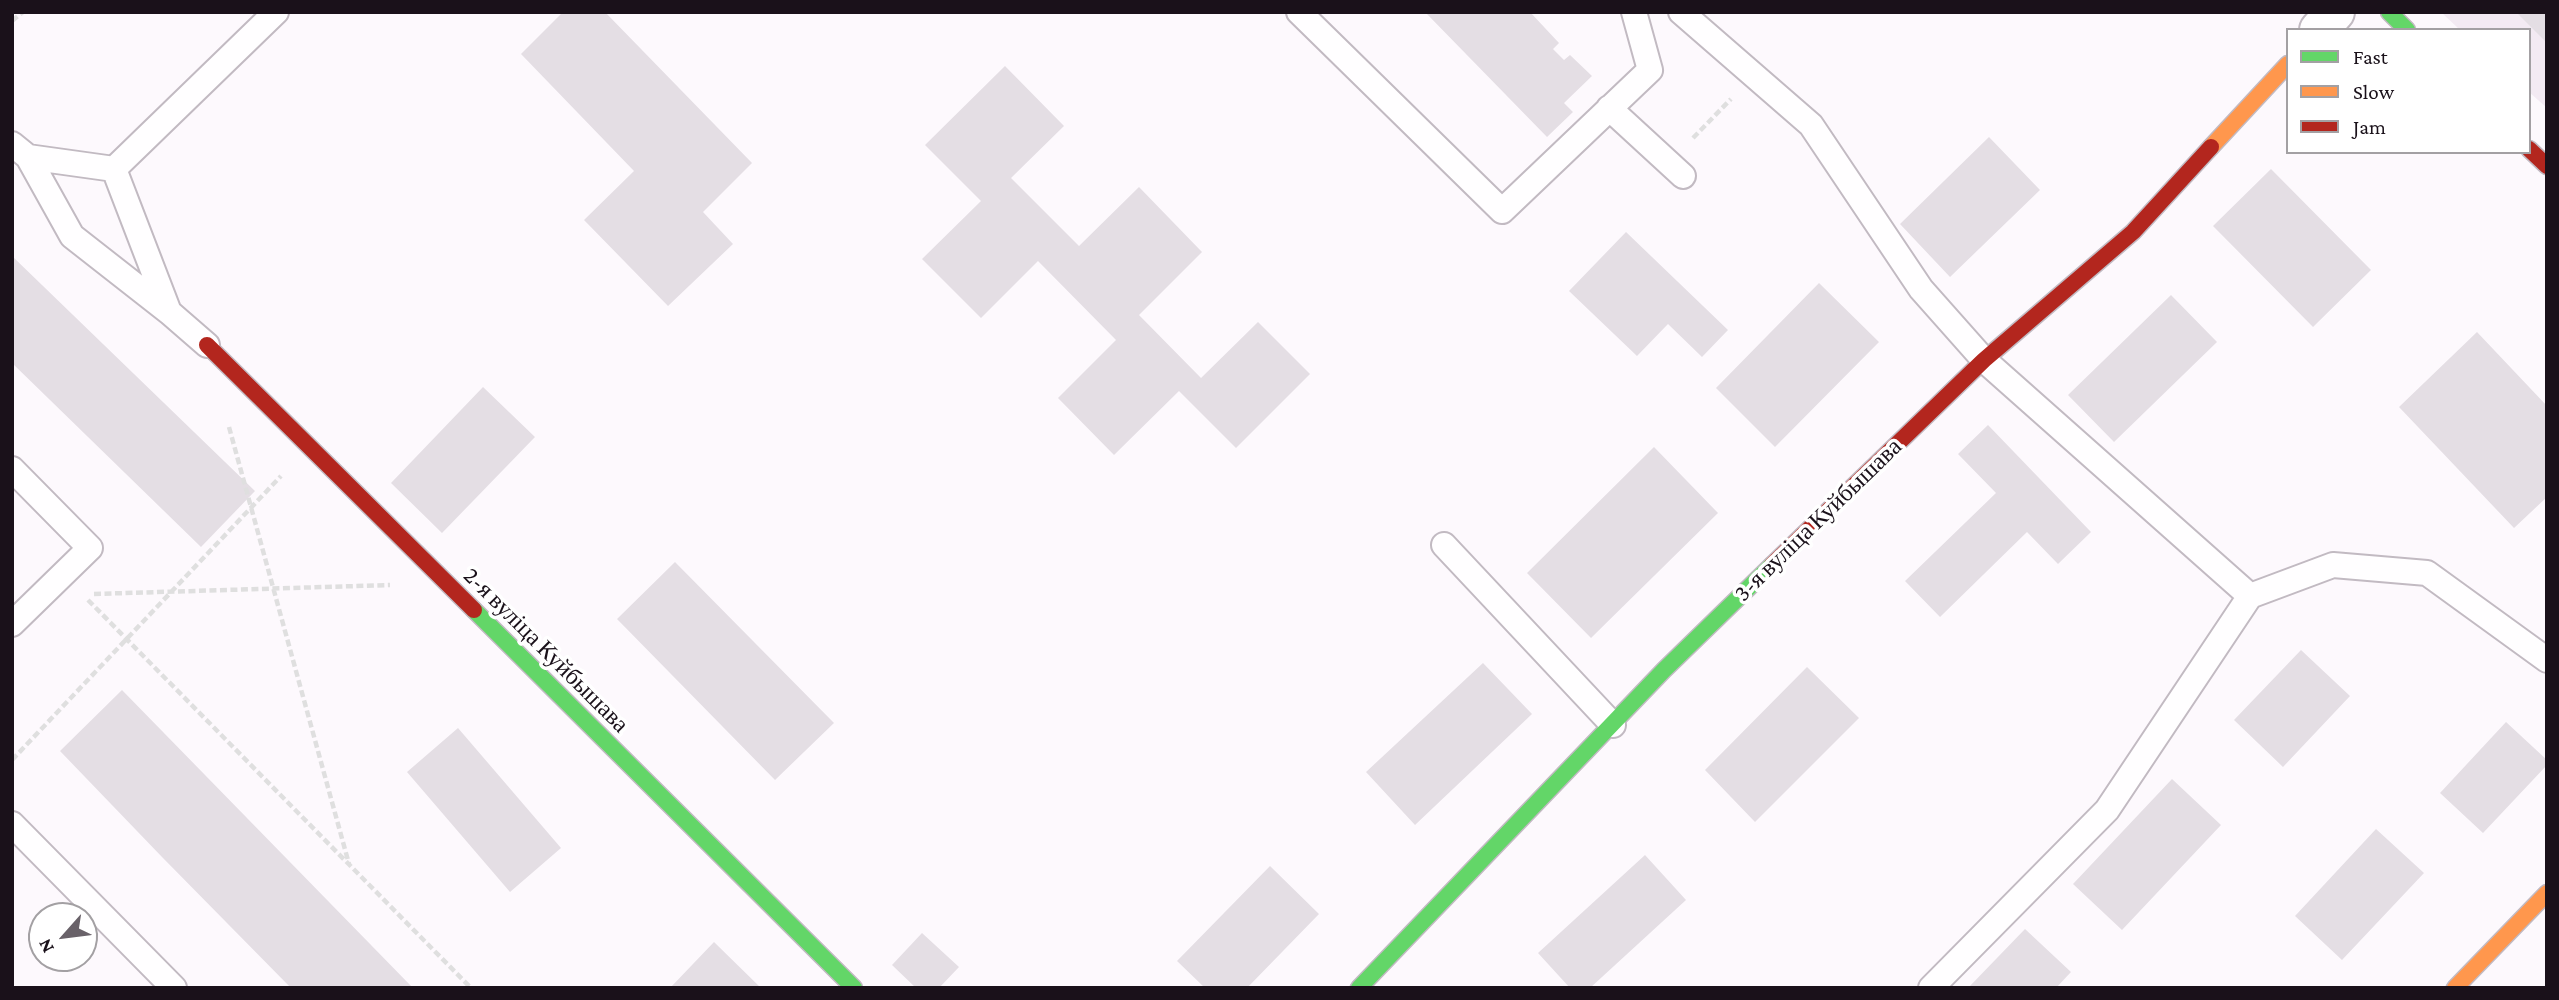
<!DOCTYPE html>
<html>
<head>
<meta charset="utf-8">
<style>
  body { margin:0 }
  #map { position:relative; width:2559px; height:1000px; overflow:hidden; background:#fdf9fd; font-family:"Crimson Pro",serif }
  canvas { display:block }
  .frame { position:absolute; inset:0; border:14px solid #1a111a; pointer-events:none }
  .legend { position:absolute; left:2286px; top:28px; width:245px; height:126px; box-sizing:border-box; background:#fff; border:2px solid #a3a0a3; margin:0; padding:9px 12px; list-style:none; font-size:21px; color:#1a111a }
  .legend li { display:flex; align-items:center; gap:14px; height:35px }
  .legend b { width:35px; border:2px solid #a3a0a3 }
  .north { position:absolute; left:28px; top:902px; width:70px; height:70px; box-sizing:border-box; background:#fff; border:2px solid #a3a0a3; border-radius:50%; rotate:242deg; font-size:19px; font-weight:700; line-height:28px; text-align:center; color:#1a111a }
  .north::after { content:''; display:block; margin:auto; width:24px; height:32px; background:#696269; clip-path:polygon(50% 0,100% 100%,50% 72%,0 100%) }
</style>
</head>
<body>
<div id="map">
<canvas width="2559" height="1000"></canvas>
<div class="frame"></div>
<ul class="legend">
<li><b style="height:9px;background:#63d668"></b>Fast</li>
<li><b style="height:9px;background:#ff974d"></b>Slow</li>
<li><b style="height:9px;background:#b3261e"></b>Jam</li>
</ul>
<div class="north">N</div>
</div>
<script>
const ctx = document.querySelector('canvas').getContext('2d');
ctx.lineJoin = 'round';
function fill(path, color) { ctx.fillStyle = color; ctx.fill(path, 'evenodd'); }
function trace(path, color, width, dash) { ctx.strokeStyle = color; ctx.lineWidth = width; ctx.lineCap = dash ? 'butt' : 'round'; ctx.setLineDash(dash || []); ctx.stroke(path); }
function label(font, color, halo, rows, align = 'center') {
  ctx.font = font + ' "Crimson Pro",serif'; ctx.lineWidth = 7; ctx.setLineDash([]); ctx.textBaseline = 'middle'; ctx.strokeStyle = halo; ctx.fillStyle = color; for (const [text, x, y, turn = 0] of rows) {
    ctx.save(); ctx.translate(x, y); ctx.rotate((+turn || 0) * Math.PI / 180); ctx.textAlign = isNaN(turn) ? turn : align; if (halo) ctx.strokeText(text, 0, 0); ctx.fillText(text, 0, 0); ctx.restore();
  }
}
const built = new Path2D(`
  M2441 12H2547V108L2529 92V30H2460Z`);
const building = new Path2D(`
  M563 12H605L752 163 703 212 733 244 668 306 584 220 634 171 521 54Z
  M1425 12H1530L1559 43 1553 49 1564 60 1570 55 1592 76 1564 103 1573 112 1547 137Z
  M2516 12H2547V43Z
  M1005 66 1064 126 1011 178 1079 246 1139 187 1202 252 1139 315 1201 378 1258 322 1310 374 1236 448 1179 391 1114 455 1058 398 1116 340 1038 261 981 318 922 259 981 201 925 145Z
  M1989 137 2040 190 1950 277 1900 224Z
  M2271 169 2371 270 2313 327 2213 226Z
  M1626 232 1728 330 1702 357 1668 324 1637 356 1569 291Z
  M12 256 255 491 201 547 12 363Z
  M1819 283 1879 342 1775 447 1716 388Z
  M2171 295 2217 342 2114 442 2068 395Z
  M2477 332 2547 406V497L2514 528 2399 407Z
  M483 387 535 437 442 533 391 483Z
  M1988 425 2091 532 2058 564 2027 532 1940 617 1905 581 1996 493 1958 454Z
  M1654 447 1718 513 1591 638 1527 573Z
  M675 562 834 723 775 780 617 619Z
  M2301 650 2350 696 2283 767 2234 720Z
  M1483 663 1532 714 1415 825 1366 772Z
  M1807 667 1859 718 1755 822 1705 770Z
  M122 690 413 988H291L162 857 60 751Z
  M2506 722 2547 760V765L2483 833 2440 793Z
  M458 728 561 848 510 892 407 772Z
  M2172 779 2221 825 2122 930 2073 884Z
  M2376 829 2424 873 2342 960 2295 916Z
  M1645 855 1686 900 1590 988H1570L1538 953Z
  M1270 866 1319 914 1247 988H1205L1177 961Z
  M2025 929 2071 972 2056 988H1968Z
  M922 933 959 967 939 988H916L892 965Z
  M714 942 761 988H670Z`);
const path = new Path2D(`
  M12 21 23 12
  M1693 138 1731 99
  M229 427 349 864
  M94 594 390 585
  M88 600 471 988
  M12 760 281 476`);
const lane = new Path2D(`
  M1299 12 1502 211 1650 70 1634 12
  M1681 12 1811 125 1921 289 1984 360 2250 596
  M1609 108 1683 176
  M12 144 28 157 114 169 169 312 207 345
  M28 157 72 236 169 312
  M114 169 276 12
  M12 469 90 548 12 624
  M1444 545 1613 725
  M12 824 174 988
  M1931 988 2107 810 2250 596 2333 565 2427 573 2547 660`);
const street = new Path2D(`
  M2319 30 2335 12`);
const fast = new Path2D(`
  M2389 12 2407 30
  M474 610 854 988
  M1359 988 1664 670 1772 565`);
const slow = new Path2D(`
  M2211 147 2288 64
  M2455 988 2547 893`);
const jam = new Path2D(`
  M2529 149 2547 166
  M207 345 474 610
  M1772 565 1984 360 2133 232 2211 147`);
const streetNames = [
  ["3-я вуліца Куйбышава",1818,520,-44],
  ["2-я вуліца Куйбышава",546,650,45]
];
fill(built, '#f3eaf3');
fill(building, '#e4dee4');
trace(lane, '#c2bac2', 28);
trace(street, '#c2bac2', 42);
trace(fast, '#c2bac2', 19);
trace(slow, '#c2bac2', 19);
trace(jam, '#c2bac2', 19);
trace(path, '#dfdfdf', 4.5, [7, 3.5]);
trace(lane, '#fffeff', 24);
trace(street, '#fffeff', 38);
trace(fast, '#63d668', 16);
trace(slow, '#ff974d', 16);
trace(jam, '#b3261e', 16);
label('24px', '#1a111a', '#fff', streetNames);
</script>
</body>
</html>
